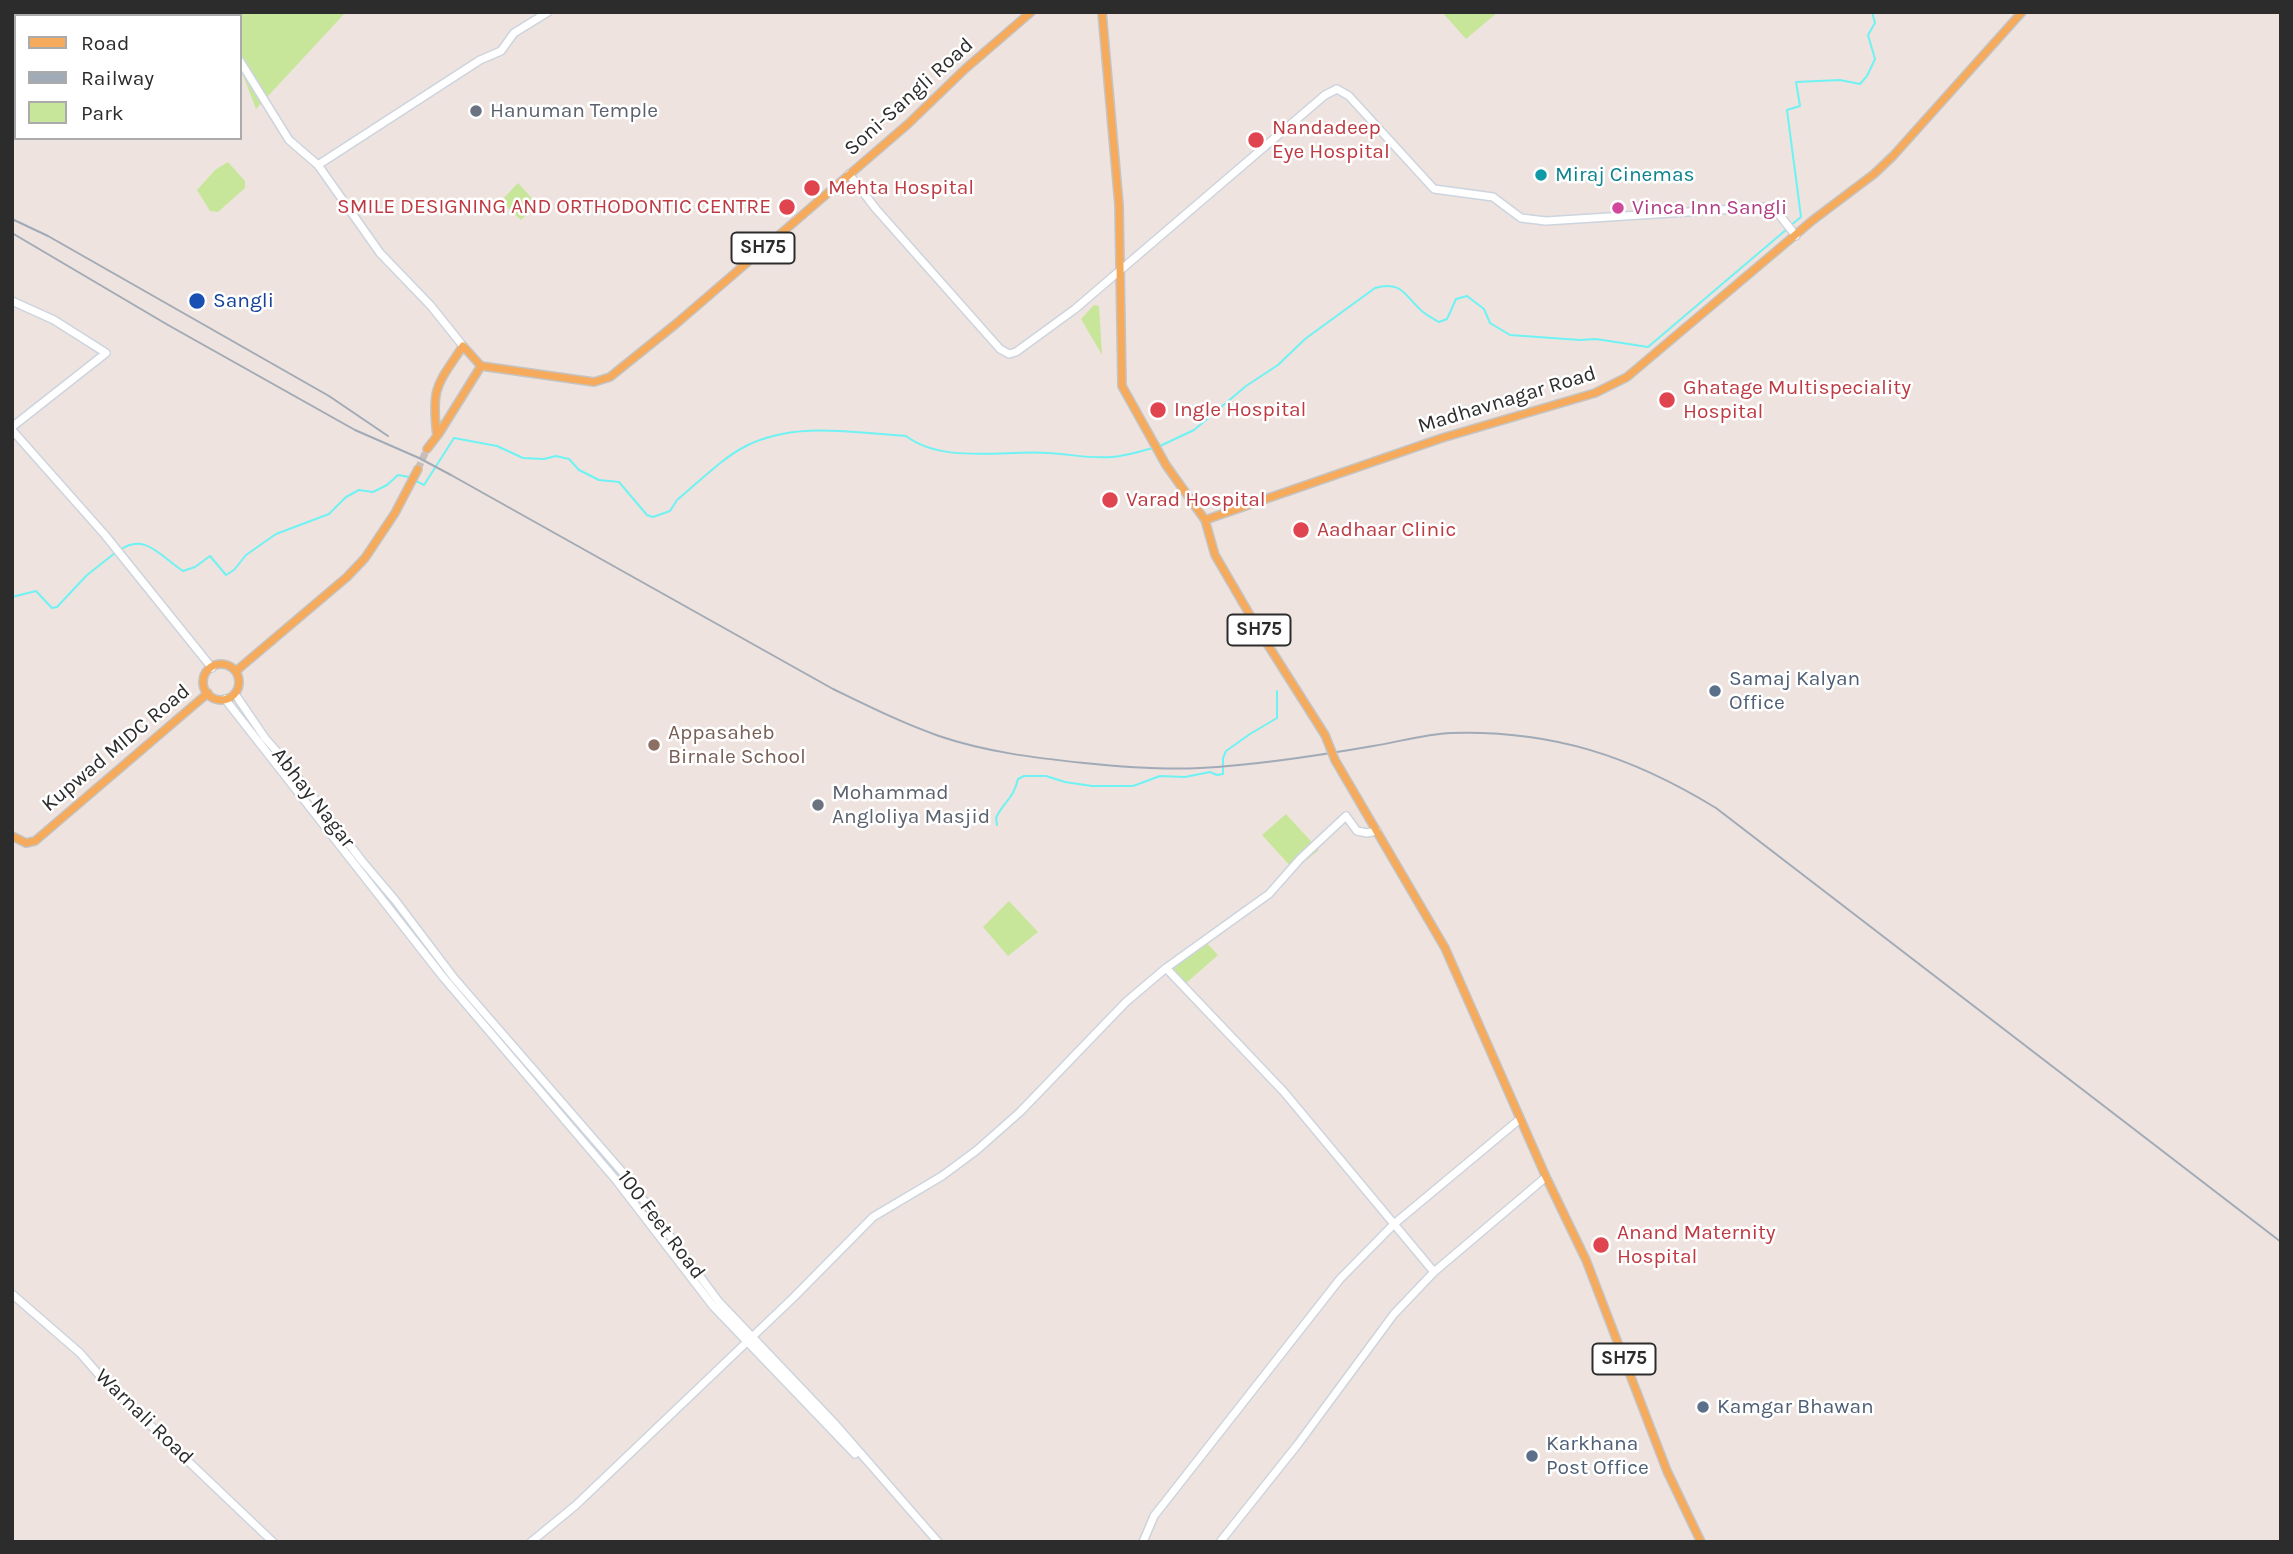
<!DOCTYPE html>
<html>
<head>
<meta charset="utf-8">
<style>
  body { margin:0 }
  #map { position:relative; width:2293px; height:1554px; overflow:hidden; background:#eee3de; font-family:Karla,sans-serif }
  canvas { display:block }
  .frame { position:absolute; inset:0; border:14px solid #2c2c2c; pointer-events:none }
  .legend { position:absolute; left:14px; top:14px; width:228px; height:126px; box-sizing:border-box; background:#fff; border:2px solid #ababab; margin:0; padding:9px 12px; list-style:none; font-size:21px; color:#2c2c2c }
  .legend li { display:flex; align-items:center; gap:14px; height:35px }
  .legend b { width:35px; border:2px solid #ababab }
</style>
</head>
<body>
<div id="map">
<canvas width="2293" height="1554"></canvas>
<div class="frame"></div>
<ul class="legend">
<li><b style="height:9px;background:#f5aa5c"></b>Road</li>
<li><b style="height:9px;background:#a1aab7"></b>Railway</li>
<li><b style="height:19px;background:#c7e69a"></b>Park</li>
</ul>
</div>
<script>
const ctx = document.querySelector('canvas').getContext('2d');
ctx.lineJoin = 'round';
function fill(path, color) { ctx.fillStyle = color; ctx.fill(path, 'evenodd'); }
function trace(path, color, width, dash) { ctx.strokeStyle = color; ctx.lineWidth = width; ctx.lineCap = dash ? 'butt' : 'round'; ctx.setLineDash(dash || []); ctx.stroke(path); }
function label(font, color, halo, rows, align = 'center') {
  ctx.font = font + ' Karla,sans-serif'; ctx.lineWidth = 5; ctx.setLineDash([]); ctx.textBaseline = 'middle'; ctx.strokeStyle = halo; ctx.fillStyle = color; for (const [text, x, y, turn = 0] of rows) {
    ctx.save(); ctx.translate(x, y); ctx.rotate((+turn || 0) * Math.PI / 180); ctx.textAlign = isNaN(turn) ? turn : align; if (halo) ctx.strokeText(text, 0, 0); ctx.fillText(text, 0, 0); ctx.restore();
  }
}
const green = new Path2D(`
  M228 12H346L256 109 240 67V16H221Z
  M1442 12H1498L1466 39Z
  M228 162 245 181V188L218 212 210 211 197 190 215 170Z
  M518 183 537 204 521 220 501 201Z
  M1094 305 1099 306 1102 355 1081 319Z
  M1286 814 1319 850 1294 870 1262 835Z
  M1009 901 1038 932 1008 956 983 927Z
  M1205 941 1218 955 1185 984 1171 969Z`);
const stream = new Path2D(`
  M1791 225 1801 217 1787 110 1800 106 1796 82 1840 80 1860 84 1867 76 1875 59 1868 35 1875 23 1872 12
  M1160 446 1194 430 1246 386 1278 365 1305 339 1375 288C1403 280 1405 297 1423 312 1428 316 1434 319 1439 322L1447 319 1456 299 1467 296 1484 309 1490 323 1510 335 1580 340 1596 339 1648 347 1787 229
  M414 480 424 485 454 438 497 446 523 458 544 459 556 456 569 459 579 470 599 480 619 482 647 515 653 517 670 511 677 500C698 483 722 458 746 446 796 421 853 433 906 436 943 464 1004 450 1048 453 1069 454 1090 459 1112 457 1126 456 1140 451 1154 448
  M120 550C145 532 161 557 183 571L195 567 210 556 226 575 234 570 246 555 276 534 329 514 346 497 359 490 373 492 387 485 398 475 409 477
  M12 597 36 591 52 608 57 607 87 575 115 553
  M997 825 996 818C1004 801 1013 800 1018 779L1024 776H1046L1065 782 1092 786H1133L1160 776 1185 777 1210 772 1217 775 1223 774V758L1226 751 1250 734 1277 718V691`);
const primaryTunnel = new Path2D(`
  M418 469 427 449`);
const secondary = new Path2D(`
  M219 12 220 16
  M240 61 289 140 318 165 480 60 501 51 514 33 548 12
  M318 165 380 253 431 306 463 346
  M849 174 876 209 1000 349 1009 354 1016 352 1075 309 1325 95 1337 89 1349 96 1434 189 1493 197 1521 218 1546 221 1766 207 1778 213 1796 236
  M12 301 54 320 106 353 12 427
  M12 430 105 535 212 668
  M235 694 265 738 287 763 362 861 395 900 454 978 624 1174 719 1302 836 1425 938 1542
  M225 699 443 977 616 1180 713 1306 855 1454
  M1166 968 1284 1092 1434 1272
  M12 1294 80 1353 107 1384 273 1542
  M531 1542 576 1505 794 1297 873 1217 942 1176 977 1150 1020 1112 1126 1002 1166 968 1269 894 1300 859 1346 816 1357 831 1367 833 1377 831
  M1143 1542 1154 1516 1340 1279 1394 1224 1520 1119
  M1220 1542 1298 1444 1394 1314 1434 1272 1546 1177`);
const primary = new Path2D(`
  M1102 12 1119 205 1122 386 1166 465 1205 520 1215 555 1261 634 1325 735
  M438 435 481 366
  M427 449 437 436C431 387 437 385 463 346L481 366 594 382 610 377 677 323 908 124 965 69 1031 12
  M1205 520 1442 438 1595 393 1627 377 1813 220 1874 174 1893 156 2022 12
  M203 682a18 18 0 1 1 36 0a18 18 0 1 1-36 0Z
  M236 671 347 577 365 558 395 513 418 469
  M1335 760 1445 948 1546 1177 1586 1260 1667 1471 1701 1542
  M12 836 26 843 35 841 208 693`);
const rail = new Path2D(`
  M12 219 48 236 329 396 388 436
  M12 233 168 325 355 430 419 458 451 475 833 689C868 706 902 723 939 736 986 752 1036 758 1084 763 1123 767 1161 770 1200 768 1258 765 1316 756 1373 746 1398 742 1425 734 1451 733 1552 730 1631 756 1716 808L2281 1242`);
const primaryBridge = new Path2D(`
  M1325 735 1335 760`);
const markers = [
  [476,111,7,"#6b7280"],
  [1256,140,9,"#e0444e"],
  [1541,175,7,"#0f9aa8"],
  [812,188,9,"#e0444e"],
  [787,207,9,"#e0444e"],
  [1618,208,7,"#d1479c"],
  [197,301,9,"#1a4fb4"],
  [1667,400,9,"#e0444e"],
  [1158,410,9,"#e0444e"],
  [1110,500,9,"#e0444e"],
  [1301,530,9,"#e0444e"],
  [1715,691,7,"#5c6f8a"],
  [654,745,7,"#8d6e63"],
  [818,805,7,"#6b7280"],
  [1601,1245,9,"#e0444e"],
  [1703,1407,7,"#5c6f8a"],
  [1532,1456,7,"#5c6f8a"]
];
const shields = [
  [763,248,63],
  [1259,630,63],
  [1624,1359,63]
];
const shieldNames = [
  ["SH75",763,248],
  ["SH75",1259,630],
  ["SH75",1624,1359]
];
const streetNames = [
  ["Soni-Sangli Road",909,97,-42],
  ["Madhavnagar Road",1507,400,-17],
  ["Kupwad MIDC Road",116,748,-40],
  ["Abhay Nagar",313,798,52],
  ["100 Feet Road",661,1225,53],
  ["Warnali Road",144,1417,44]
];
const worshipNames = [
  ["Hanuman Temple",490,111],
  ["Mohammad",832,793],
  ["Angloliya Masjid",832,817]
];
const healthNames = [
  ["Nandadeep",1272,128],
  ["Eye Hospital",1272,152],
  ["Mehta Hospital",828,188],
  ["SMILE DESIGNING AND ORTHODONTIC CENTRE",771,207,"right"],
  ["Ghatage Multispeciality",1683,388],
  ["Hospital",1683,412],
  ["Ingle Hospital",1174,410],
  ["Varad Hospital",1126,500],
  ["Aadhaar Clinic",1317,530],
  ["Anand Maternity",1617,1233],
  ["Hospital",1617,1257]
];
const cultureNames = [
  ["Miraj Cinemas",1555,175]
];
const hotelNames = [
  ["Vinca Inn Sangli",1632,208]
];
const transitNames = [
  ["Sangli",213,301]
];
const serviceNames = [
  ["Samaj Kalyan",1729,679],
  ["Office",1729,703],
  ["Kamgar Bhawan",1717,1407],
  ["Karkhana",1546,1444],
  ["Post Office",1546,1468]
];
const educationNames = [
  ["Appasaheb",668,733],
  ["Birnale School",668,757]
];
fill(green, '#c7e69a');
trace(stream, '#6ff2f3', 2);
trace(primaryTunnel, '#c7beba', 7, [7, 3.5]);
trace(secondary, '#ccd4de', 10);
trace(primary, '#c4c4c4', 10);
trace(secondary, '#fff', 7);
trace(primary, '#f5aa5c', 7);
trace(rail, '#a1aab7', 2);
trace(primaryBridge, '#c4c4c4', 10, []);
trace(primaryBridge, '#f5aa5c', 7);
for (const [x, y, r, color] of markers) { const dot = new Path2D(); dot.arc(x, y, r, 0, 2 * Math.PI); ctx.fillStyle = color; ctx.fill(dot); trace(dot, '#fff', 2.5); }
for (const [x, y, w] of shields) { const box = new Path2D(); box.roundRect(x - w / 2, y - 15.5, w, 31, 5); ctx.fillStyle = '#fff'; ctx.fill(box); trace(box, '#2c2c2c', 2); }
label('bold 19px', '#2c2c2c', null, shieldNames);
label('21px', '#2c2c2c', '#fff', streetNames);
label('21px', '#5b616d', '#fff', worshipNames, 'left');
label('21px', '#be3a42', '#fff', healthNames, 'left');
label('21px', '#0d838f', '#fff', cultureNames, 'left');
label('21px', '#b23c85', '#fff', hotelNames, 'left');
label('21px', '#164399', '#fff', transitNames, 'left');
label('21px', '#4e5e75', '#fff', serviceNames, 'left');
label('21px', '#785e54', '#fff', educationNames, 'left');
</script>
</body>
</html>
